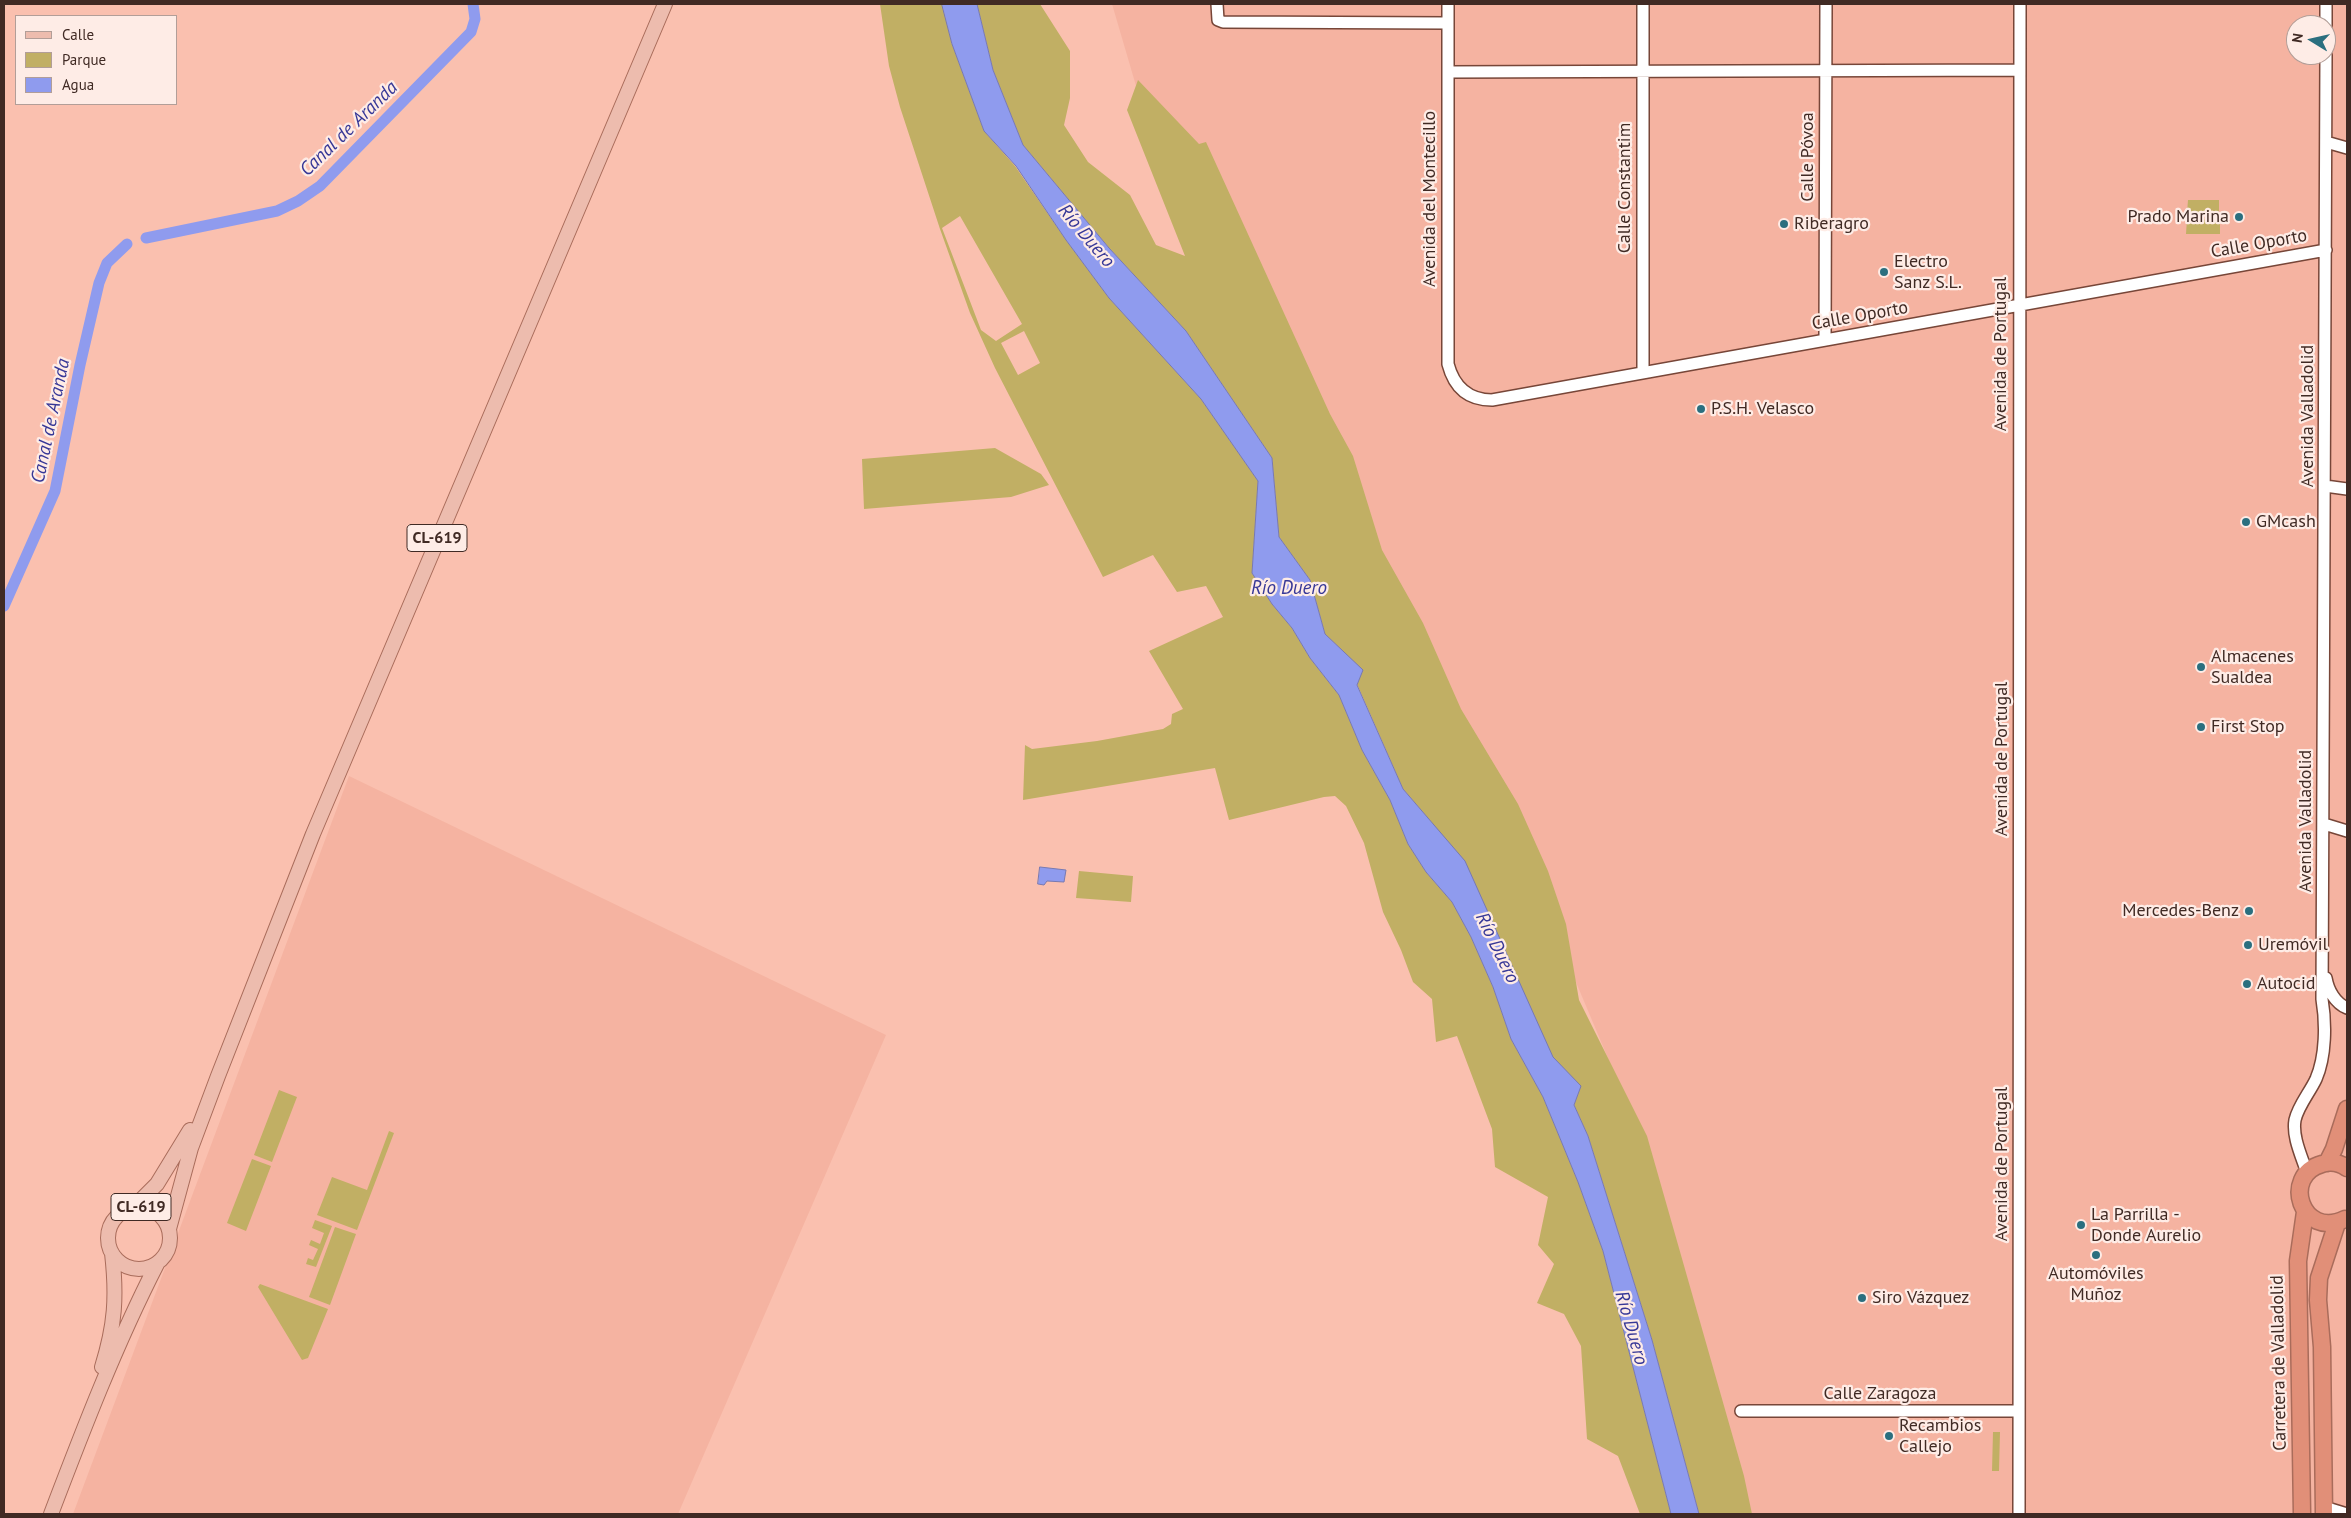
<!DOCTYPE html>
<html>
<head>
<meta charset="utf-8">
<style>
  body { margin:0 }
  #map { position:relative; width:2351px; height:1518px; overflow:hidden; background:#fac0af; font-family:"PT Sans",sans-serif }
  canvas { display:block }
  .frame { position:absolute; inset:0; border:5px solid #402a24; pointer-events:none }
  .legend { position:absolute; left:15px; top:15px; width:162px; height:90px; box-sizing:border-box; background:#feece6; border:1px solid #b29e98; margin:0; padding:6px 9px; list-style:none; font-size:15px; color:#402a24 }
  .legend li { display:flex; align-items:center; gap:10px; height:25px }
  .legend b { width:25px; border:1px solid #b29e98 }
  .north { position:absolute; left:2286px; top:15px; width:50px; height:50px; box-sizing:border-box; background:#feece6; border:1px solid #b29e98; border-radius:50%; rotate:279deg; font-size:14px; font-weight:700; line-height:20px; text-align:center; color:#402a24 }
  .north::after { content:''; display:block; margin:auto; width:18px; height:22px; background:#2b6f7f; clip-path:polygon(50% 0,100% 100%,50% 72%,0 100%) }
</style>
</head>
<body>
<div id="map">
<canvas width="2351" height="1518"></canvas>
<div class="frame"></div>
<ul class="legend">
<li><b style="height:6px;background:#edbcae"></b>Calle</li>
<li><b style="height:14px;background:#c1af64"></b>Parque</li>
<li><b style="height:14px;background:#8f9bee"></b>Agua</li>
</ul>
<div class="north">N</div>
</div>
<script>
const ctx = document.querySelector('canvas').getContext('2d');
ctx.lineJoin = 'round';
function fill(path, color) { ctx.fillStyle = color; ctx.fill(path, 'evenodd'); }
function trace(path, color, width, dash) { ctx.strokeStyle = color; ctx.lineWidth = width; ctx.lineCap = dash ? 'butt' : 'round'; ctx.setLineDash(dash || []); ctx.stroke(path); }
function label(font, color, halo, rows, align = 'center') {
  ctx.font = font + ' "PT Sans",sans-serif'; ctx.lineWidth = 4.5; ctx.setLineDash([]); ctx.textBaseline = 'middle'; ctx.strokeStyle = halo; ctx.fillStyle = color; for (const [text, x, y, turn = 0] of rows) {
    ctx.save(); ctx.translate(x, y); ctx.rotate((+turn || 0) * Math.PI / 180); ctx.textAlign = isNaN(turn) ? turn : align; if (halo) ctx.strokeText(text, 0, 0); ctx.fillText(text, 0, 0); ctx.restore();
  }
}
const built = new Path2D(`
  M1112 4H2347V1514H1734L1623 1094 1523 856 1139 96ZM2296 25H2326V55H2296Z
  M349 776 886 1035 678 1514H73Z`);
const green = new Path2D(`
  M880 4H942L952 44 984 131 1015 166 1066 240 1109 298 1201 399 1258 481 1252 573 1272 604 1292 628 1310 658 1339 695 1362 750 1390 800 1408 844 1426 872 1452 902 1471 937 1493 987 1511 1039 1543 1097 1578 1182 1603 1251 1671 1514H1640L1618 1456 1587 1439 1581 1346 1564 1314 1537 1303 1554 1264 1538 1245 1548 1197 1495 1167 1492 1129 1457 1036 1436 1042 1432 999 1413 982 1401 950 1383 912 1364 843 1346 806 1335 796 1324 797 1229 820 1215 768 1023 800 1025 745 1032 749 1097 741 1163 729 1171 724 1172 714 1183 709 1149 651 1223 617 1206 586 1177 592 1153 555 1103 577 995 368 970 313 940 229 900 107 889 66ZM960 216 1022 324 996 341 981 330 942 228ZM1024 331 1040 363 1018 375 1001 343Z
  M977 4H1040L1070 51V98L1064 125 1088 162 1130 195 1156 245 1185 256 1127 110 1138 80 1199 144 1206 142 1330 414 1353 456 1382 550 1423 623 1461 709 1518 804 1548 871 1566 924 1579 1000 1647 1136 1744 1476 1752 1514H1699L1652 1340 1588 1136 1574 1105 1580 1086 1553 1058 1432 823 1403 789 1357 684 1362 670 1325 634 1310 580 1279 537 1272 458 1186 331 1109 248 1023 145 993 70Z
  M2188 200H2219V214L2187 213Z
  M2187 219 2220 220V234H2186Z
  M995 448 1041 474 1049 485 1011 497 864 509 862 459Z
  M1079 871 1133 876 1131 902 1076 898Z
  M279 1090 297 1097 272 1162 254 1155Z
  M389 1131 394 1133 357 1230 317 1215 332 1177 367 1190Z
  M252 1159 271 1166 246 1231 227 1223Z
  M315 1220 332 1226 316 1267 306 1264 308 1258 313 1260 318 1249 309 1245 311 1240 320 1244 324 1233 312 1228Z
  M335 1227 356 1234 330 1305 309 1297Z
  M260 1284 328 1309 308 1358 302 1360 258 1287Z
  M1993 1432H2000L1999 1471H1992Z`);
const water = new Path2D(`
  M942 4H977L993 70 1023 145 1109 248 1186 331 1272 458 1279 537 1310 580 1325 634 1363 670 1357 685 1403 789 1465 861 1553 1057 1581 1086 1574 1105 1588 1136 1652 1340 1699 1514H1671L1603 1251 1578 1182 1543 1097 1511 1039 1493 987 1471 937 1452 902 1426 872 1408 844 1390 800 1362 750 1339 695 1310 658 1292 628 1272 604 1252 573 1258 481 1201 399 1109 298 1066 240 1016 166 984 131 952 44Z
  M1040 867 1066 870 1064 882 1047 881 1044 885 1038 884Z`);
const canal = new Path2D(`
  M146 238 277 211 298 201 320 186 471 32 475 19 473 4
  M4 606 55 491 80 365 99 283 107 263 127 244`);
const minor = new Path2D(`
  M1217 4 1218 20 1223 22 1448 23
  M1448 4V364C1454 387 1468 400 1492 400L2326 250
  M2326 4V25
  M1448 72 2020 70
  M2326 142 2347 148
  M1825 340 1826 4
  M1643 372V4
  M2325 486 2347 489
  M2324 824 2347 831
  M2326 978C2328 990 2335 1003 2347 1008
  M2307 1173C2302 1157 2292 1137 2295 1120 2298 1106 2310 1092 2316 1079 2326 1056 2326 1023 2322 999L2326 55
  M1741 1411H2019
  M2324 1507 2347 1514
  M2019 1514 2020 4`);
const major = new Path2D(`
  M108 1238a31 31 0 1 1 62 0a31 31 0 1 1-62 0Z
  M133 1208 157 1184 190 1130
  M169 1229 191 1148 218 1076 313 834 665 4
  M102 1367C115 1325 117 1297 112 1253
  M51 1514C83 1430 116 1344 157 1264`);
const highway = new Path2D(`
  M2327 1163 2334 1149 2347 1109
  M2345 1219C2301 1240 2281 1175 2322 1164 2331 1161 2340 1163 2347 1168
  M2302 1514 2298 1261 2305 1212
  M2324 1514 2322 1347 2318 1300 2319 1278 2337 1223`);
const markers = [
  [2239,217,5,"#2b6f7f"],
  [1784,224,5,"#2b6f7f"],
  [1884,272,5,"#2b6f7f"],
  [1701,409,5,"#2b6f7f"],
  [2246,522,5,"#2b6f7f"],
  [2201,667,5,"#2b6f7f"],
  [2201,727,5,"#2b6f7f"],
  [2249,911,5,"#2b6f7f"],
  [2248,945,5,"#2b6f7f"],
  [2247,984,5,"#2b6f7f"],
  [2081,1225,5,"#2b6f7f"],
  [2096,1255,5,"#2b6f7f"],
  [1862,1298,5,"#2b6f7f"],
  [1889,1436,5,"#2b6f7f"]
];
const shields = [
  [437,538,60],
  [141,1207,60]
];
const shieldNames = [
  ["CL-619",437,538],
  ["CL-619",141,1207]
];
const streetNames = [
  ["Calle Póvoa",1808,157,-90],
  ["Calle Constantim",1625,188,-90],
  ["Avenida del Montecillo",1430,199,-90],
  ["Calle Oporto",2259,244,-10],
  ["Calle Oporto",1860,316,-10],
  ["Avenida de Portugal",2001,354,-90],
  ["Avenida Valladolid",2308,416,-90],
  ["Avenida de Portugal",2002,759,-90],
  ["Avenida Valladolid",2306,821,-90],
  ["Avenida de Portugal",2002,1164,-90],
  ["Carretera de Valladolid",2279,1363,-91],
  ["Calle Zaragoza",1880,1394]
];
const poiNames = [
  ["Prado Marina",2229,217,"right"],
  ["Riberagro",1794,224],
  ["Electro",1894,262],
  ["Sanz S.L.",1894,283],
  ["P.S.H. Velasco",1711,409],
  ["GMcash",2256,522],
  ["Almacenes",2211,657],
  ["Sualdea",2211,678],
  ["First Stop",2211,727],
  ["Mercedes-Benz",2239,911,"right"],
  ["Uremóvil",2258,945],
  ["Autocid",2257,984],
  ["La Parrilla -",2091,1215],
  ["Donde Aurelio",2091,1236],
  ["Automóviles",2096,1274,"center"],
  ["Muñoz",2096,1295,"center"],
  ["Siro Vázquez",1872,1298],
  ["Recambios",1899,1426],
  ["Callejo",1899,1447]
];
const waterNames = [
  ["Canal de Aranda",349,129,-44],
  ["Río Duero",1086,236,50],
  ["Canal de Aranda",51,421,-78],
  ["Río Duero",1289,589],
  ["Río Duero",1497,948,64],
  ["Río Duero",1631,1328,74]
];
fill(built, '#f5b3a1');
fill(green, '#c1af64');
fill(water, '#8f9bee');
trace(water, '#7779b1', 1);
trace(canal, '#8f9bee', 11);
trace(minor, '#774638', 14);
trace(major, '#a96c5b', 16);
trace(highway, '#a96c5b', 19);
trace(minor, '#fff', 11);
trace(major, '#edbcae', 14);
trace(highway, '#e18f78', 16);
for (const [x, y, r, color] of markers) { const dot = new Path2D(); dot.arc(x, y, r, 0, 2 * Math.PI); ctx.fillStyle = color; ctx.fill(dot); trace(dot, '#feece6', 2); }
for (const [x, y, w] of shields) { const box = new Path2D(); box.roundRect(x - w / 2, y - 13.5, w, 27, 4); ctx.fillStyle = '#feece6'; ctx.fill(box); trace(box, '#402a24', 1); }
label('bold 16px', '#402a24', null, shieldNames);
label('18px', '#402a24', '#feece6', streetNames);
label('18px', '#402a24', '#feece6', poiNames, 'left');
label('italic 19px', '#373897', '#feece6', waterNames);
</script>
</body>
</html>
